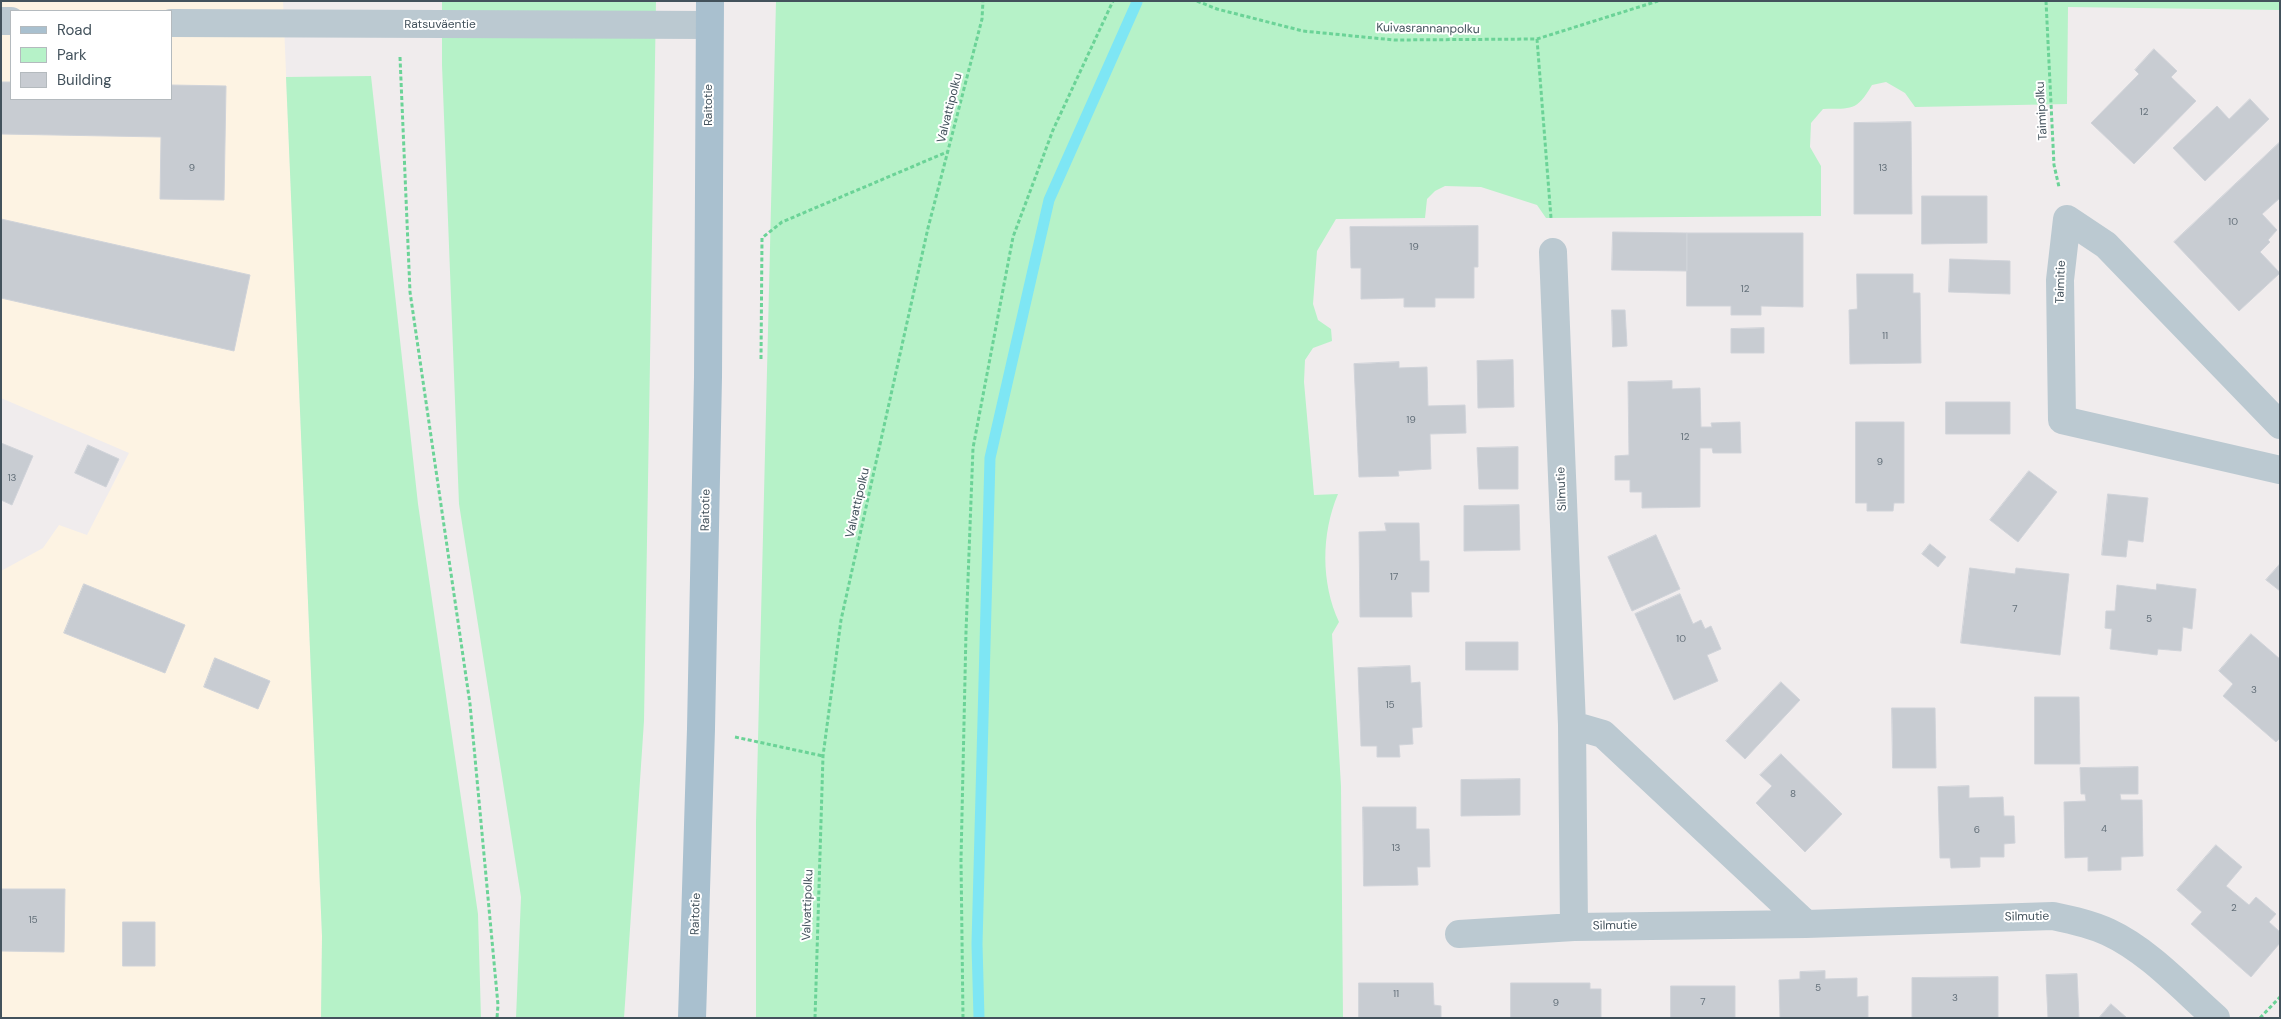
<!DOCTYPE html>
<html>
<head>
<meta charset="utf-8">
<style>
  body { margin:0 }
  #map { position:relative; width:2281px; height:1019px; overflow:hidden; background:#f0eced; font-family:"DM Sans",sans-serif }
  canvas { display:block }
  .frame { position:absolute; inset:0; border:2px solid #43525c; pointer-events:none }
  .legend { position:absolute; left:10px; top:10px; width:162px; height:90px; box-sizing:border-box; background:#fff; border:1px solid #b4babe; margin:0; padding:6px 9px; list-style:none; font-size:15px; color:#43525c }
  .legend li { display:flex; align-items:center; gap:10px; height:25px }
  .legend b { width:25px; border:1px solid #b4babe }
</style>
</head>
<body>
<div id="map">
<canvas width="2281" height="1019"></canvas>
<div class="frame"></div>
<ul class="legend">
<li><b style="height:6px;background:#a9c0cf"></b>Road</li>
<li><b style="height:14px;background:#b6f2c8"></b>Park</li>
<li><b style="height:14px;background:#c8ccd2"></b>Building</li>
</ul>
</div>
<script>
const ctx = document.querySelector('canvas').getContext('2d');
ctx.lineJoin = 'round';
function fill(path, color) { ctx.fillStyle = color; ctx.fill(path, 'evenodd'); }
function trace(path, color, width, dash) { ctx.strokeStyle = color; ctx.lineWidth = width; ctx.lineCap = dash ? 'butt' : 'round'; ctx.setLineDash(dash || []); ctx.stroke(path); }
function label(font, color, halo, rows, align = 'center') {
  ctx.font = font + ' "DM Sans",sans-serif'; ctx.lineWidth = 4; ctx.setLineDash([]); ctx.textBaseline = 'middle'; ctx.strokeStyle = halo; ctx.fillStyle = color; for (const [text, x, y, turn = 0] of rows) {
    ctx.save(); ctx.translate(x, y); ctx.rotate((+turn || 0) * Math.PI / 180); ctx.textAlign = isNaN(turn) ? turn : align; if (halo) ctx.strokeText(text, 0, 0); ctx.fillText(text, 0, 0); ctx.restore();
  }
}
const commercial = new Path2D(`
  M1 1H283L322 936 321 1018H1V571L43 548 59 525 87 535 129 453 1 398ZM11 11H171V99H11Z`);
const green = new Path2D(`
  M442 1H656L644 721 624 1018H516L521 897 459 504 442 65Z
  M776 1H2280V10L2068 7 2067 104 1915 107 1905 93 1886 82 1872 85C1856 112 1852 108 1823 109L1811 123 1810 147 1821 166V216L1546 218 1537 205 1481 187 1445 186 1435 191 1427 199 1425 218 1336 219 1317 251 1313 304 1318 320 1331 329 1332 341 1313 348 1305 360 1304 382 1314 495 1338 494C1321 534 1321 583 1339 622L1332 634 1341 786 1343 1018H756V822Z
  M371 76 418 504 478 914 481 1018H321L322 936 286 77Z`);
const stream = new Path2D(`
  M979 1018 977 944 990 458 1049 200 1137 2`);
const building = new Path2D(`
  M2154 49 2177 71 2171 77 2196 101 2134 164 2091 123 2139 74 2135 70Z
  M1 82H11V99H171V85L226 86 224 200 160 199 161 137 1 134Z
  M2250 99 2269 119 2205 181 2173 148 2217 106 2229 119Z
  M1911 122 1912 214H1854V123Z
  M2280 142V198L2262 214 2277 230 2268 240 2270 242 2260 252 2280 273 2239 311 2174 242Z
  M1922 196H1987V243L1922 244Z
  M1 219 250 275 234 351 1 298Z
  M1478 226V267H1474V298H1435V307H1404V298L1361 299V268H1351L1350 227Z
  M1613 232 1687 233V271L1612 270Z
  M1687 233H1803V307L1761 306V315H1731V306H1687Z
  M1950 259 2010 261V294L1949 292Z
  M1857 274H1913V293H1920L1921 363 1850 364 1849 310 1857 309Z
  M1612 310H1625L1627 346 1613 347Z
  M1764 328V353H1731V329Z
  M1513 360 1514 407 1478 408 1477 361Z
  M1399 362V368L1427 367 1428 406 1465 405 1466 433 1430 434 1431 469 1398 471 1399 476 1359 477 1354 364Z
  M1672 381V389L1700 388 1701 427H1712L1711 423 1740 422 1741 453H1713L1712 448H1700V507L1642 508V492H1630V480H1615V456L1629 455 1628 382Z
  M1946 402H2010V434H1946Z
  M1856 422H1904V503H1894L1893 511H1867V503H1856Z
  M1 443 33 456 12 505 1 500Z
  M88 445 119 459 106 487 75 473Z
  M1518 447V489H1479L1477 448Z
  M2029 471 2057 492 2018 542 1990 520Z
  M2108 494 2148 498 2143 542 2128 540 2126 557 2102 555Z
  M1519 505 1520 550 1464 551V506Z
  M1385 523H1419L1420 561H1429V592H1411L1412 617H1360L1359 532 1386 531Z
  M1656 535 1680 589 1632 611 1608 557Z
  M1930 544 1946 557 1938 567 1922 554Z
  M2280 564V591L2266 580Z
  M1970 568 2015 574 2016 568 2069 574 2060 655 1961 643Z
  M84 584 185 625 165 673 64 633Z
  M2157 584 2196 589 2192 629 2183 627 2181 651 2158 649 2157 655 2110 649 2112 629 2105 628 2106 611H2115L2117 585 2156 590Z
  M1680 594 1693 624 1701 620 1705 629 1711 626 1721 649 1707 655 1718 681 1674 700 1635 614Z
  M2251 634 2280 659V738L2276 742 2223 696 2233 684 2219 671Z
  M1466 642H1518V670H1466Z
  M215 658 270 681 258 709 204 687Z
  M1410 666 1411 683 1420 682 1422 727 1412 728 1413 744 1399 745 1400 757H1377V746H1361L1358 668Z
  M1781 682 1800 700 1745 759 1726 741Z
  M2035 697H2079L2080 764H2035Z
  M1892 708H1935L1936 768H1893Z
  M1781 754 1842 814 1805 852 1756 803 1772 786 1760 775Z
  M2138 767V794H2120L2121 800H2142L2143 856 2121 857V870L2088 871V857L2065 858 2064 802 2086 801 2085 794H2081L2080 768Z
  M1520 779V815L1461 816V780Z
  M1969 786V798L2003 797 2004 816H2014L2015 843 2004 844V857H1980V867L1951 868 1950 858H1940L1938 787Z
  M1363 807H1416V829H1429L1430 867H1417L1418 885 1364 886Z
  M2216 845 2242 867 2226 886 2249 905 2256 897 2276 914 2269 922 2280 932V943L2251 977 2191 924 2202 912 2177 890Z
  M1 889H65L64 952 1 951Z
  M123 922H155V966H123Z
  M1825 971V979L1857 978V997L1868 996V1018H1780L1779 980 1800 979V972Z
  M2077 974 2079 1018H2048L2046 975Z
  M1998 977V1018H1912V978Z
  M1359 983H1433L1434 1005 1441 1006V1018H1359Z
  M1511 983H1590V989H1601V1018H1511Z
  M1671 986H1735V1018H1671Z
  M2111 1004 2127 1018H2099Z`);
const path = new Path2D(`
  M1197 1 1217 9 1303 31 1394 40 1537 39 1658 1
  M2046 1 2054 165 2059 187
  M1537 39 1551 218
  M400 57 410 292 470 704 498 1005 497 1018
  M761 359 762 238 782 222 947 152
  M735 737 823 756
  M815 1018 823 756 841 620 928 228 982 19 983 1
  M963 1018 961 860 966 632 973 448 1013 237 1053 130 1113 1
  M2260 1018 2280 997`);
const minor = new Path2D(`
  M1 21H11
  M171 23 709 25
  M1553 252 1572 725 1574 927 1806 924 2053 916C2072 920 2091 924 2108 932 2149 951 2183 989 2216 1018
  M2280 425 2106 245 2067 219 2060 280 2062 420 2280 470
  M1572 725 1603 734 1806 924
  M1459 934 1574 927`);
const primary = new Path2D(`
  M692 1018 701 729 708 377 710 1`);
const numberNames = [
  ["12",2144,112],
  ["9",192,168],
  ["13",1883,168],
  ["10",2233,222],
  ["19",1414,247],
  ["12",1745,289],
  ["11",1885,336],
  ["19",1411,420],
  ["12",1685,437],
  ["9",1880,462],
  ["13",12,478],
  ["17",1394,577],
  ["7",2015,609],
  ["5",2149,619],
  ["10",1681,639],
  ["3",2254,690],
  ["15",1390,705],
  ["8",1793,794],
  ["4",2104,829],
  ["6",1977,830],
  ["13",1396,848],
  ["2",2234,908],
  ["15",33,920],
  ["5",1818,988],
  ["11",1396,994],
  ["3",1955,998],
  ["7",1703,1002],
  ["9",1556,1003]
];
const streetNames = [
  ["Ratsuväentie",440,25],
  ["Kuivasrannanpolku",1428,29,1],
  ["Raitotie",709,105,-90],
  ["Valvattipolku",950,108,-76],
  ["Taimipolku",2042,111,-93],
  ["Taimitie",2061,282,-88],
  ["Silmutie",1562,489,-92],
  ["Valvattipolku",858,503,-77],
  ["Raitotie",706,510,-89],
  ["Valvattipolku",808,905,-88],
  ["Raitotie",696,914,-88],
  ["Silmutie",2027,917,-1],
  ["Silmutie",1615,926,-1]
];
fill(commercial, '#fdf3e3');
fill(green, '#b6f2c8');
trace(stream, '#7ee6f4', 11);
fill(building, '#c8ccd2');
trace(building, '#d0d3d9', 1);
trace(path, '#6bd397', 3, [4, 2.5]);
trace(minor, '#bbc9d1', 28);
trace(primary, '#a9c0cf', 28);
label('10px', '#64707a', null, numberNames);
label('12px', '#43525c', '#fff', streetNames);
</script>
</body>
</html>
